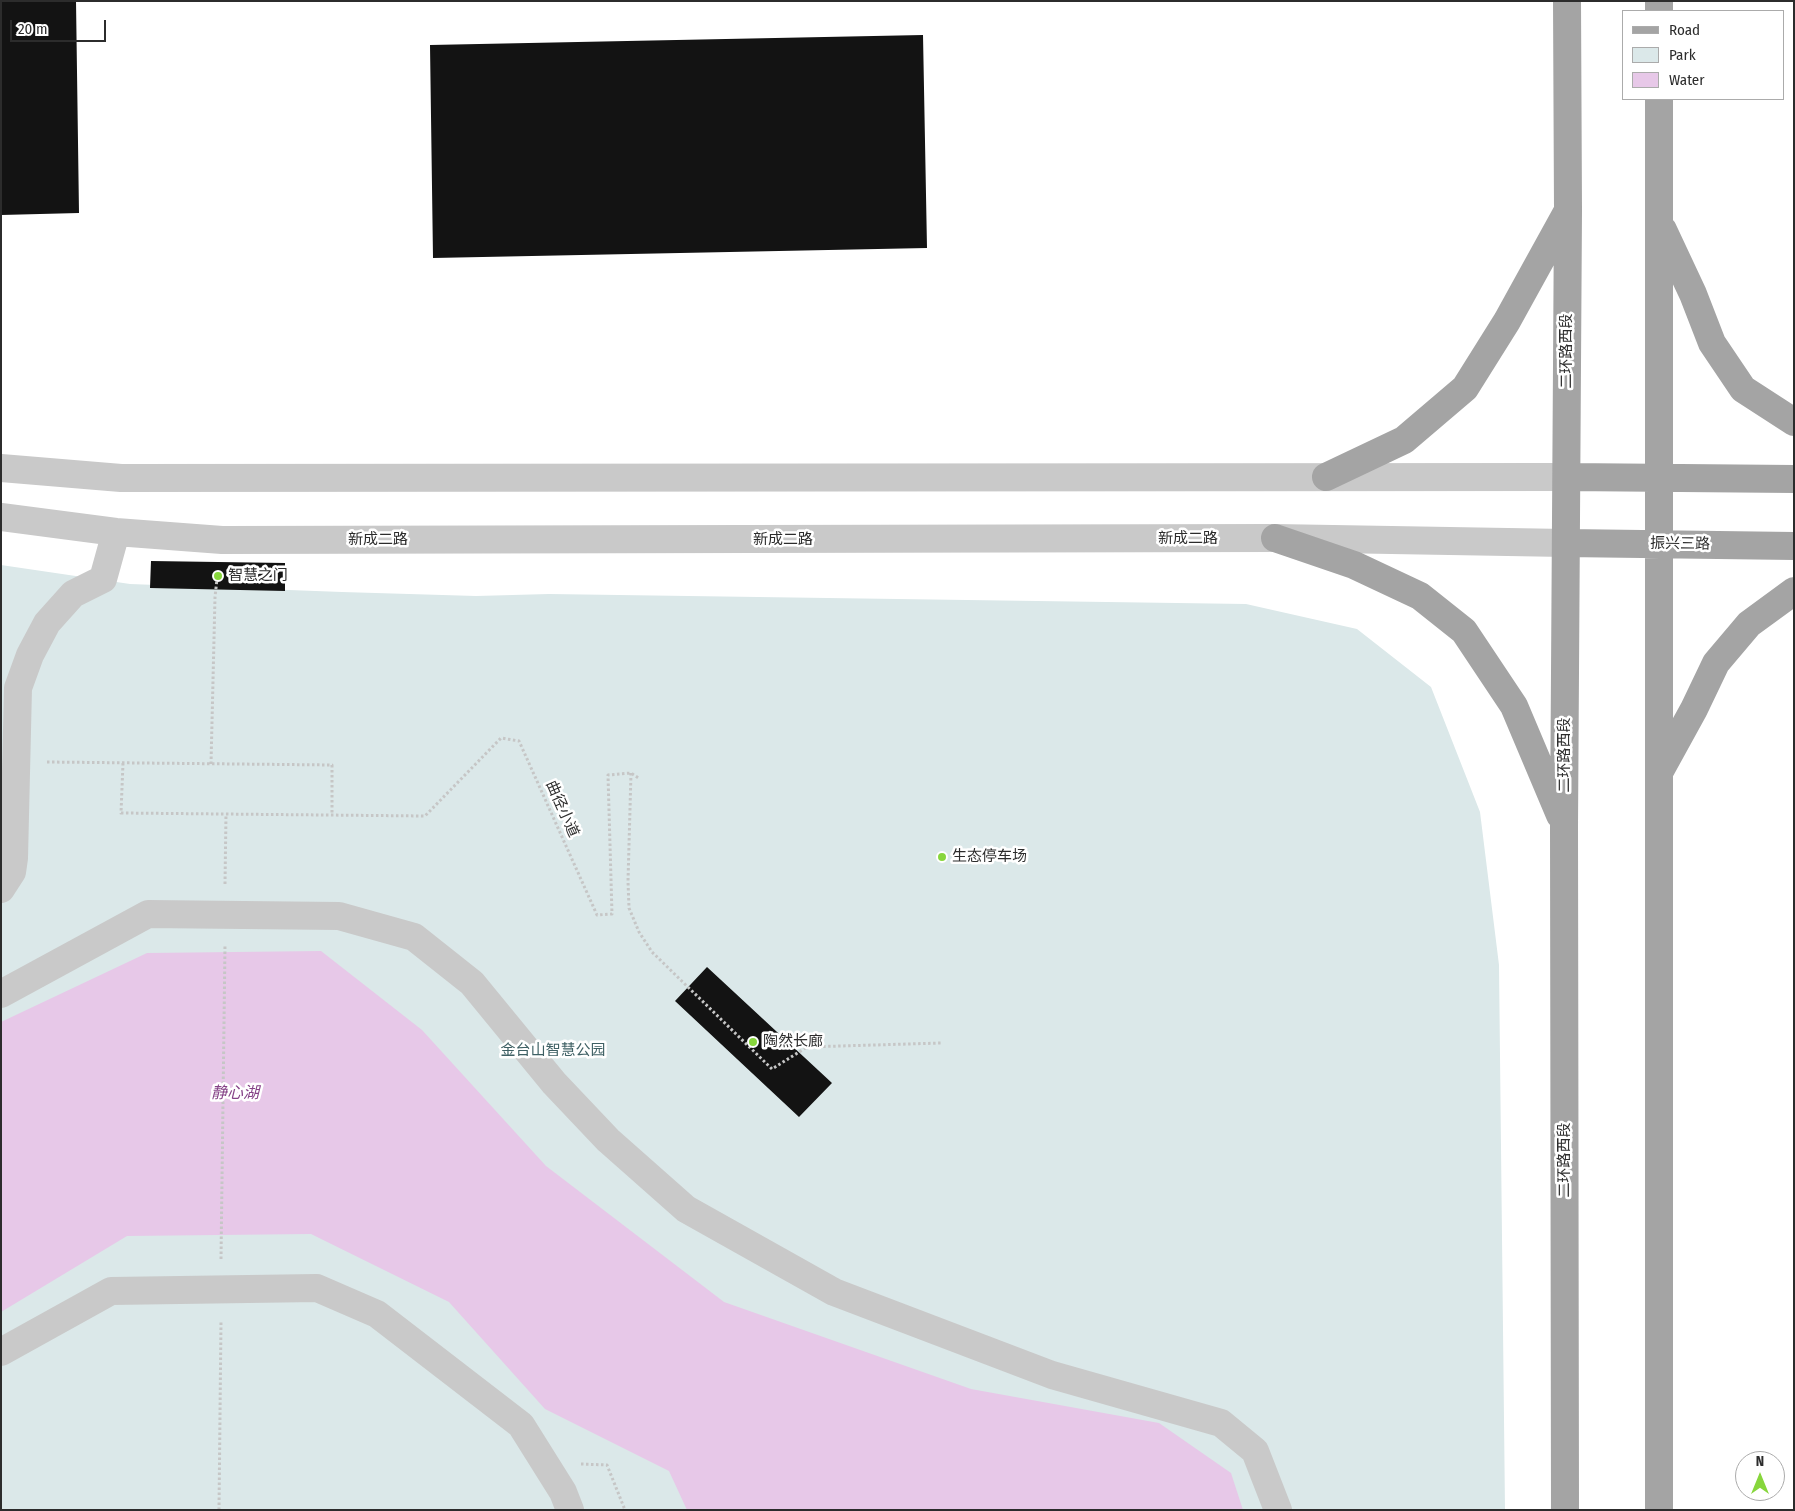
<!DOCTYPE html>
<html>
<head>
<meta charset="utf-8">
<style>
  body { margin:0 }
  #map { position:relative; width:1795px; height:1511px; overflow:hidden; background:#fff; font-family:"Fira Sans Condensed",sans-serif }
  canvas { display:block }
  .frame { position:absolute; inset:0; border:2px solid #2c2c2c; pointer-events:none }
  .legend { position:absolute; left:1622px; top:10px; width:162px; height:90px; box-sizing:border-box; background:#fff; border:1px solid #ababab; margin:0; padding:6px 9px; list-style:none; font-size:15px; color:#2c2c2c }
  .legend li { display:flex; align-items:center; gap:10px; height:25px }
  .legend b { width:25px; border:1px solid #ababab }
  .north { position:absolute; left:1735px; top:1451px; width:50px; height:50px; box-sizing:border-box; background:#fff; border:1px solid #ababab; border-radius:50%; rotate:0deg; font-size:14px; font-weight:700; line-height:20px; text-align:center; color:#2c2c2c }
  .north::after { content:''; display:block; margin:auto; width:18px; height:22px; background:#87d63c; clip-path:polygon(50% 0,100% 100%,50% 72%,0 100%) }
  .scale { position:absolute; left:10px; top:20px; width:96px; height:22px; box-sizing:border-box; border:2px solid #2c2c2c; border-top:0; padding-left:6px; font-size:15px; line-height:18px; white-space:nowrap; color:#2c2c2c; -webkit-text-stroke:4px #fff; paint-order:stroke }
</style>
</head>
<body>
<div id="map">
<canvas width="1795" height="1511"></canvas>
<div class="frame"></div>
<ul class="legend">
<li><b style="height:6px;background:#a4a4a4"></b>Road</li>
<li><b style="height:14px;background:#dbe8e9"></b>Park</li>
<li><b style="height:14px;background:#e7c8e8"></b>Water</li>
</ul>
<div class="north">N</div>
<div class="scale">20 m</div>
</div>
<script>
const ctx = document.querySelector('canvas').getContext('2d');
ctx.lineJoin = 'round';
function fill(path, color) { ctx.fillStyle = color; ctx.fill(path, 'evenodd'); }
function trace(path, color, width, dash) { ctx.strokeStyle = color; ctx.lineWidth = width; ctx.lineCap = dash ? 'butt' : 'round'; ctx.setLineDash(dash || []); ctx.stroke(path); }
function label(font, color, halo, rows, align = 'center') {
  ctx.font = font + ' "Fira Sans Condensed","Noto Sans SC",sans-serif'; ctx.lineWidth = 5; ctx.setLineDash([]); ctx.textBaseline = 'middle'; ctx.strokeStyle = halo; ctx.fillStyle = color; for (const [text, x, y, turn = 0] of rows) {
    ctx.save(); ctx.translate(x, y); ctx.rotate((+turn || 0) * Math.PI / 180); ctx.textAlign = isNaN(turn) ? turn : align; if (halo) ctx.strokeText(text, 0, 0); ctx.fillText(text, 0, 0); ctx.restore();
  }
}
const green = new Path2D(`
  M1 565 130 584 342 592 476 596 549 594 1246 604 1357 629 1431 687 1480 812 1499 965 1505 1510H1Z`);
const water = new Path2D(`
  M321 951 422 1030 546 1166 724 1302 971 1389 1159 1423 1231 1473 1243 1510H687L669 1471 545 1409 449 1302 311 1234 127 1236 1 1312V1022L147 953Z`);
const building = new Path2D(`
  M1 1H76L79 213 1 215Z
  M923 35 927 248 433 258 430 45Z
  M151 561 285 563V591L150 588Z
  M707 967 832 1083 799 1117 675 1001Z`);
const path = new Path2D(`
  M47 762 332 765V815
  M123 763 121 813 425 816 501 738 519 741 597 915 612 914 608 775 631 773 640 779
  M211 764 215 597 218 570
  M631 773 628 881 629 908 639 932 652 952 772 1069 807 1047 941 1043
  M225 884 226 814
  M221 1259 225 945
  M581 1464 607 1465 625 1510
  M219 1510 221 1320`);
const minor = new Path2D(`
  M1 468 121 478 1567 477
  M1 517 116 532 222 540 1275 538 1566 543
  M1 889 12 872 14 858 18 688 30 655 47 623 73 594 103 579 116 532
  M1 994 148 914 339 916 414 937 472 983 554 1083 608 1140 686 1209 834 1292 1052 1375 1221 1423 1255 1451 1278 1510
  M1 1352 111 1291 317 1288 377 1314 521 1425 563 1492 570 1510`);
const major = new Path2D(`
  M1659 1V11
  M1659 99V1510
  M1663 230 1693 294 1712 343 1743 389 1794 422
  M1326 477 1404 440 1465 388 1507 321 1566 214
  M1567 477 1794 479
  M1275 538 1354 565 1420 596 1464 631 1514 706 1560 815
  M1566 543 1794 546
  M1661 769 1694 709 1716 663 1749 624 1794 591
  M1565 1510 1564 826 1568 211 1567 1`);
const markers = [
  [218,576,5,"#87d63c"],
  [942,857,5,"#87d63c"],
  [753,1042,5,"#87d63c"]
];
const streetNames = [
  ["二环路西段",1567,351,-90],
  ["新成二路",1188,539],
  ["新成二路",378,540],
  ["新成二路",783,540],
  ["振兴三路",1680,544,1],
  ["二环路西段",1565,755,-90],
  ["曲径小道",562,809,66],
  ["二环路西段",1565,1160,-90]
];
const poiNames = [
  ["智慧之门",228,576],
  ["生态停车场",952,857],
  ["陶然长廊",763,1042]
];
const parkNames = [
  ["金台山智慧公园",553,1051]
];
const waterNames = [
  ["静心湖",235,1094]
];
fill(green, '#dbe8e9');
fill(water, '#e7c8e8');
fill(building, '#131313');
trace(path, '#c6c6c6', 3, [2.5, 2.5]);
trace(minor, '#c9c9c9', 28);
trace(major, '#a4a4a4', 28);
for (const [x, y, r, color] of markers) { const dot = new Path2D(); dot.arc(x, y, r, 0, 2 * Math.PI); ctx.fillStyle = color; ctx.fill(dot); trace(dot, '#fff', 2); }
label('15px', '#2c2c2c', '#fff', streetNames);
label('15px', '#2c2c2c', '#fff', poiNames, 'left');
label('15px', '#3e6064', '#fff', parkNames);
label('italic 16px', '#854287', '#fff', waterNames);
</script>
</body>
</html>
